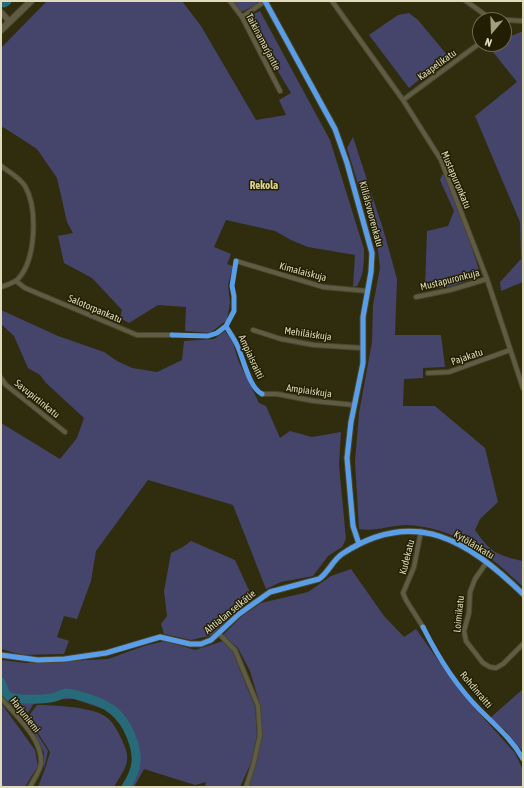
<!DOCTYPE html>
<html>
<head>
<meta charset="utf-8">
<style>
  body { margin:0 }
  #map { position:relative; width:524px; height:788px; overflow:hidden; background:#302c0e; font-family:"Asap Condensed",sans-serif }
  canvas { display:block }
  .frame { position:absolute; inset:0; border:2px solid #e0dcbb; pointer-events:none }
  .north { position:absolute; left:472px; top:12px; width:40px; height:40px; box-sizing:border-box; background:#221e03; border:1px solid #6e6a4d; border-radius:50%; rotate:199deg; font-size:11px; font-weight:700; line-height:16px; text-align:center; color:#e0dcbb }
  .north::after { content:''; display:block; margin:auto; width:14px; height:18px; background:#a29e7e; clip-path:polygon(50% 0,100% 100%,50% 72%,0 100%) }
</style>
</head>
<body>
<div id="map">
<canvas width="524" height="788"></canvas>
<div class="frame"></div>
<div class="north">N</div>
</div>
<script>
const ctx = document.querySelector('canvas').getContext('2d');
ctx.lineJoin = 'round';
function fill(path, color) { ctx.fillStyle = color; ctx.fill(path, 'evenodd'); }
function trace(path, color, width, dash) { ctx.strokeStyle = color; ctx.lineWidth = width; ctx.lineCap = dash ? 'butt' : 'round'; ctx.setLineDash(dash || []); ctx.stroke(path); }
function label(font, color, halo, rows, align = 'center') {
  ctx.font = font + ' "Asap Condensed",sans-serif'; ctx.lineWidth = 3; ctx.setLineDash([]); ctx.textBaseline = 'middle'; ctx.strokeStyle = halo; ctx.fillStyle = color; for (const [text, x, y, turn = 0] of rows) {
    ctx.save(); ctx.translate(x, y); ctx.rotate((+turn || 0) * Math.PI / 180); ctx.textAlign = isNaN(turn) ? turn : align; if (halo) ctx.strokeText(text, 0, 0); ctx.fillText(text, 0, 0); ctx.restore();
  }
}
const green = new Path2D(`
  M47 1H182L201 26 256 120 286 115 279 100 291 93 246 18 260 11 330 140 364 249C364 263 364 275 357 286L353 287 355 255 308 247 291 240 275 231 226 220 214 247 231 254 227 264 233 266 228 285 230 303 227 320 210 333 185 331 186 307 158 305 129 323 120 318 122 310 92 278 64 263 58 236 73 233 67 222 57 178 37 149 3 127 1 129V48Z
  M231 1H256L258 4 241 12Z
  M409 13 418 20 448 56 409 88 369 35 398 15Z
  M523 31V282L501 291 500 282 521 259 520 222 475 116 517 82 489 47 494 44H504V39Z
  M353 137 384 232 397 279 395 335H441L445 367 423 368V378L404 379 403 406H435L485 448 498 502 480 519 475 530C491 553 497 555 523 561V587C490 555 455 527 407 525 391 525 375 532 359 529L355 461 359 413 372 342 373 305 380 268 378 250 347 148Z
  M444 174 468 236 481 276 448 287 425 289 427 231 448 226 454 211 440 180 442 175Z
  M1 310 58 336 104 352 117 361 132 368 157 372 182 360 184 341 214 339 225 331 233 343 238 360 259 403 266 406 280 438 290 431 312 437 341 432 339 465 346 539 342 547 328 556 313 576 281 582 266 589 233 505 148 480 96 551 91 581 77 619 64 616 57 637 69 641 64 654 22 655 1 649V423L60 459 77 438 84 418 46 383 40 375 28 368 14 336 1 324Z
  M191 541 235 560 253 599 213 635 191 640 164 634 161 624 167 616 164 591 171 553 183 547Z
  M351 569 384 616 404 637 416 629 462 694 515 753 523 770V787H244L261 737V708L250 671 238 648 223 635 242 616 261 603 308 592 331 576Z
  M165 641 195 650 223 641 232 650 255 707 257 735 251 763 240 787H208L205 785 206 782 195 785 144 769 134 787H127L135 773V748L118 714 74 699 36 700 26 716 48 751 44 769V752L34 734 18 716 1 691V660L26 663 108 659 144 646Z
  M523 689V752L506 731 490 718Z
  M1 703 35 750 38 766 25 787H1Z
  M37 705C53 705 89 707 103 715 112 720 116 728 120 736 133 761 127 765 114 787H38L46 766 50 752 28 717Z`);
const river = new Path2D(`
  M4 3 7 1
  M1 682C4 687 3 694 10 697 19 700 46 700 55 697 59 696 63 693 66 693 72 693 79 696 84 697 107 703 122 713 131 736 139 756 138 769 126 787`);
const minor = new Path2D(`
  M230 1 242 17 280 91
  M332 1 403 100 441 160 487 279 523 388
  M466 1 491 19 523 21
  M242 17 265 1
  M403 100 480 43
  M1 166C8 171 20 178 25 186 38 209 36 260 18 279 14 283 6 285 1 287
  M236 261 323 287 367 291
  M16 281 25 288 137 335H172
  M416 297 450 290 487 279
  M253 330 281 339 314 345 363 348
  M428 373 449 372 510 350
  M1 378 6 385 65 432
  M262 394H277L314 401 354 405
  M421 531 414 567 403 593 406 600 423 627
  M487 562 475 579 470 592 469 613 464 631 466 641 483 663 490 667 496 668 503 664 523 644
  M219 634 235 650 258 706 260 735 253 766 246 787
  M1 698C16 716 43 739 41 764 40 771 33 781 30 787`);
const tertiary = new Path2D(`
  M265 1 335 129 347 163 372 253 371 272 363 317V363L351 422 347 458 353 526 359 544
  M1 12 9 21
  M1 655 38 660 65 659 106 653 160 637 190 644H201L211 640 239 614 270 592 319 579C329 572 332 561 342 554 415 506 468 541 523 594`);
const secondary = new Path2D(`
  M1 30 31 1`);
const cycleway = new Path2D(`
  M265 1 335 129 347 163 372 253 371 272 363 317V363L351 422 347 458 353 526 359 544
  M226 326C229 332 234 338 237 345 243 357 249 388 262 394
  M172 335 208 336 217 333 226 326 234 311V296L232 286 236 261
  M423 627C438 657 457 687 480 710 496 726 512 739 523 759
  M1 655 38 660 65 659 106 653 160 637 190 644H201L211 640 239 614 270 592 319 579C329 572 332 561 342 554 415 506 468 541 523 594`);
const streetNames = [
  ["Taikinamarjantie",263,42,62],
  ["Kaapelikatu",437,65,-36],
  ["Mustapuronkatu",456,180,67],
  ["Kiiliäisvuorenkatu",371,214,75],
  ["Kimalaiskuja",303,272,15],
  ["Mustapuronkuja",450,280,-14],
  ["Salotorpankatu",95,309,23],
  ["Mehiläiskuja",308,334,8],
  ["Ampiaisraitti",251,357,65],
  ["Pajakatu",467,357,-19],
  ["Ampiaiskuja",309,391,8],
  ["Savupirtinkatu",37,399,39],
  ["Kytölänkatu",474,545,31],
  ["Kudekatu",407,557,-76],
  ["Ahtialan selkätie",230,612,-39],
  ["Loimikatu",459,614,-84],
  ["Rohdinraitti",476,690,50],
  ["Harjuniemi",25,715,52]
];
const neighbourhoodNames = [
  ["Rekola",264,186]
];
fill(green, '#45456c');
trace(river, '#276a7a', 9);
trace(minor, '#49462f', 6);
trace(tertiary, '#49462f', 7);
trace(secondary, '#49462f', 8);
trace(minor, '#605c44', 4);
trace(tertiary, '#605c44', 5);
trace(secondary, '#605c44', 6);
trace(cycleway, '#5a9eea', 5);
label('10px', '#e0dcbb', '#221e03', streetNames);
label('bold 11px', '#ded491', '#221e03', neighbourhoodNames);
</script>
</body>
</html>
